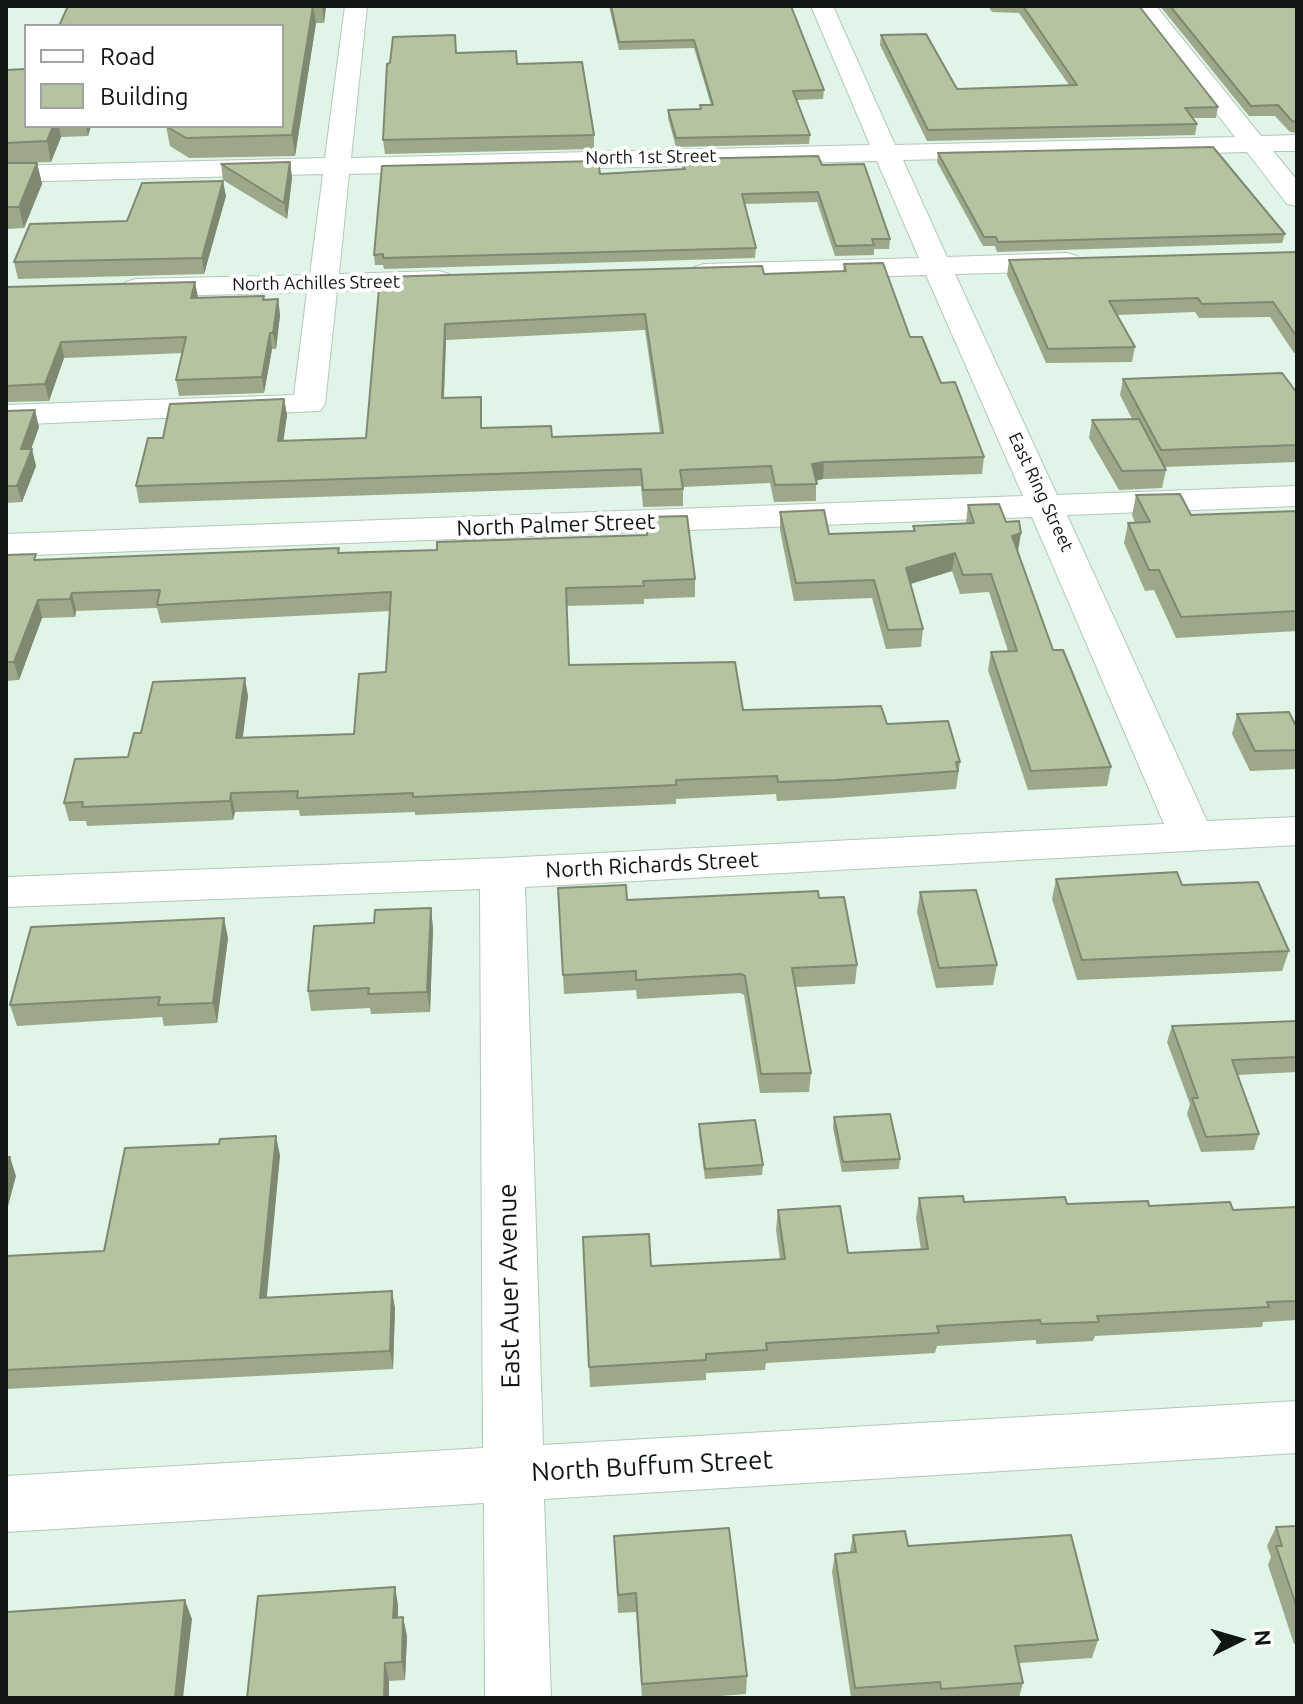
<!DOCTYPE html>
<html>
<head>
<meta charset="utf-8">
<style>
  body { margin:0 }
  #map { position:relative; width:1303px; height:1704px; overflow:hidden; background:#e0f4e7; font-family:Ubuntu,sans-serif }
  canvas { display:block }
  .frame { position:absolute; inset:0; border:8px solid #101712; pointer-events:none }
  .legend { position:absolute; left:24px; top:24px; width:260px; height:104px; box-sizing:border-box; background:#fff; border:2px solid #9fa2a0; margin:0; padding:10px 14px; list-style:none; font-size:24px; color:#101712 }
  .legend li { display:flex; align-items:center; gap:16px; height:40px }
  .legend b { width:40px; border:2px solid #9fa2a0 }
  .north { position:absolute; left:1199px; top:1600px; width:80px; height:80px; -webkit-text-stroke:6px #fff; paint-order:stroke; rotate:85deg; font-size:22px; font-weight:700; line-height:32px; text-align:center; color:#101712 }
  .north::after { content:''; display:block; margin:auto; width:28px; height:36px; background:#101712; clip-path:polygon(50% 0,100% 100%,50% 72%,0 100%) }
</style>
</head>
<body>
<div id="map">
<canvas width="1303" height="1704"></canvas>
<div class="frame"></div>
<ul class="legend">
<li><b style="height:10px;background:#fff"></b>Road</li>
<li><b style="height:22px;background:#b6c3a1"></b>Building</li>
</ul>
<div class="north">N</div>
</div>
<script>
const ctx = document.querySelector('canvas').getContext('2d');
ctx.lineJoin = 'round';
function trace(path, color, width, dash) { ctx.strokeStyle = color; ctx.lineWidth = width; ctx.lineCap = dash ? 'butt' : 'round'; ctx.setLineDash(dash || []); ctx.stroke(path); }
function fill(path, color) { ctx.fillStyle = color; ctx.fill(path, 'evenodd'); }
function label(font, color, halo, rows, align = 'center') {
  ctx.font = font + ' Ubuntu,sans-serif'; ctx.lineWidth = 8; ctx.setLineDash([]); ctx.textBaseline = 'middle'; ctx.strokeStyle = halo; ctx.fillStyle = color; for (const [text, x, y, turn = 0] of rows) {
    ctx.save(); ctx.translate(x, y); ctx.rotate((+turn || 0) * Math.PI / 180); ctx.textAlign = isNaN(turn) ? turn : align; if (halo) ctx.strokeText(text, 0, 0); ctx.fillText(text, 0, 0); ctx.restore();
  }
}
const minor = new Path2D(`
  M345 6H367L351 158 870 145 811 6H833L895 145 1235 137 1133 6H1156L1261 136 1297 135V151H1273L1297 180V206L1287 204 1247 152 903 160 947 257 1067 253 1077 256 1081 262 1077 268 1067 271 955 274 1057 495 1297 486V506L1067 515 1207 821 1297 817V845L525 887 543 1445 1297 1401V1453L544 1499 551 1698H485L484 1503 6 1532V1476L483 1448 480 889 6 907V877L502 858 1164 824 1032 517 6 556V534L1023 496 926 275 704 282 694 279 689 273 694 267 704 264 919 258 877 161 349 174 339 274 439 271 449 274 454 280 449 286 439 289 337 291 325 404 320 411 6 425V405L294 395 307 292 136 297 126 294 121 288 126 282 136 279 310 275 323 174 6 182V166L325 158Z`);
const wall = new Path2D(`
  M68 6H326L324 23H316L295 156 189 158 170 146 166 126 282 26H59Z
  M609 6H791L824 90 823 99 796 100 810 135 809 144 676 147 668 118V110L700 109V105H711L694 48 619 50Z
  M988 6H1139L1218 107 1216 118H1193L1197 124 1195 135 927 141 880 45 881 35 957 89 1069 85 1019 13 992 12Z
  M1160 6H1297V133L1290 132 1275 116H1249Z
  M456 53 517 64 594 135V149L385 154 383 140Z
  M6 70 26 126H91L88 136 61 137 51 162 16 163H37L42 184 24 228 6 229Z
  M938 153 1285 234 1282 243 997 252 995 246H983L937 162Z
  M682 159 822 165 890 239 889 249H874V255L835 256 817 202 744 204 756 248 755 258 384 269 383 265H375L374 255 682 169Z
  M290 162 292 178 287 219 223 180 221 164Z
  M226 196 204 274 18 279 14 262 127 221Z
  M1297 252V353H1294L1270 317 1199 318 1195 312 1117 315 1135 347 1132 362 1046 363 1007 275 1009 260Z
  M844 264 910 337 941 383 984 457 982 474 823 479 816 481V501L774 502 770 483 683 487V506L643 507 641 486 139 503 136 486 163 438 284 399 287 415 283 441 366 438 380 277 764 274 843 271ZM645 330 660 433 552 437 482 428V413L444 398 446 340Z
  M6 287 198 298 278 299 280 315 276 349H272L264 393 179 396 176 380 183 353 64 358 49 401 6 402Z
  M1123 379 1297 393V462L1164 467 1166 470 1162 488 1119 490 1089 438 1092 420 1132 419 1120 395Z
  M6 411 39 427 31 449 36 466 22 502 6 503Z
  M1136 495 1191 515 1297 511V631L1176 638 1154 590 1145 591 1124 543 1128 523H1135L1132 515Z
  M968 505 1018 551 1053 650 1111 767 1107 786 1028 790 988 670 991 652 1008 651 989 592 960 594 952 571 910 584 923 629 921 647 886 649 872 598 794 601 780 530V512L829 534 913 531V526L966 523Z
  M646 517 695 579V597L644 599V604L566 606 569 665 743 710 887 724 960 762 956 789 835 798 777 801 776 794 676 799V804L415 815V812L300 816 299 810 235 812 233 820 87 826 86 821H69L64 803 128 757 141 733 248 696 243 737 354 734 386 672 390 611 161 623 157 608 76 611 75 617 42 618 19 680 6 681V555L37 560 437 550 646 535Z
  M1237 714 1297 728V769L1250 771 1232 734Z
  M1056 879 1182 885 1289 951 1282 971 1077 980 1052 899Z
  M558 888 627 900 819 898 857 965 855 984 796 987 811 1073 809 1092 760 1093 744 995 740 993 637 999 636 990 564 994Z
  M920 892 997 965 993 985 936 988 917 912Z
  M431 908 433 929 430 1012 371 1014 370 1008 311 1011 308 991 374 923Z
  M228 938 217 1023 164 1026 162 1017 17 1026 10 1005Z
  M1297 1021V1072L1237 1075 1259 1134 1254 1150 1201 1152 1187 1114 1190 1104 1167 1042 1172 1026Z
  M834 1117 900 1159 899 1169 842 1172 833 1128Z
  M699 1124 763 1165 762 1175 705 1179 699 1134Z
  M280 1155 266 1298 392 1291 395 1309 393 1369 6 1389V1256L104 1251Z
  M919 1198 964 1202 1149 1206 1233 1210 1297 1207V1320L1263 1322 1262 1327 1095 1336 1093 1341 1036 1344V1340L937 1346 935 1353 766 1363 765 1370 706 1373V1380L590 1387 583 1237 651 1266 780 1259 776 1230 778 1210 848 1253 921 1250 916 1218Z
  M1297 1526V1644H1294L1268 1565 1271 1557 1267 1546 1276 1527Z
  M853 1535 1098 1640 1092 1658 1019 1663 1023 1683 1019 1698H851L832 1572 835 1554 850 1552Z
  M614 1536 747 1676 746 1694 694 1698H642L636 1612 618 1613Z
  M395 1587 398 1606V1618L407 1636 405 1680 389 1681V1698H247Z`);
const shadedWall = new Path2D(`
  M313 6 316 23 295 156 292 135Z
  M322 6H326L324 23Z
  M53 126H59L61 137 51 162 47 141Z
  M86 126H91L88 136Z
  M290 162 292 178 287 219 284 203Z
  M37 163 42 184 24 228 19 207Z
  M223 181 226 196 204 274 202 258Z
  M195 282 198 297 191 298Z
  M278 299 280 315 276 349 273 333Z
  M445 324 446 340 443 415 442 398Z
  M270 333 272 349 264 393 262 377Z
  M61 342 64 358 49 401 45 384Z
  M284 399 287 415 281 458 278 441Z
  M35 410 39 427 25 466 21 449Z
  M32 449 36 466 22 502 17 486Z
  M824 462 823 479 811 481 812 464Z
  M1021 533 1018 551 1009 554 1012 536Z
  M955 553 952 571 904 586 906 568Z
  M72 593 76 611 75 617 70 599Z
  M38 600 42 618 19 680 14 662Z
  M245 678 248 696 240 756 236 738Z
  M231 793 235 812 233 820 230 801Z
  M431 908 433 929 430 1012 427 992Z
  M224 918 228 938 217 1023 213 1003Z
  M276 1136 280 1155 265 1317 260 1298Z
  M10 1157 16 1176 6 1214V1170Z
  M392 1291 395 1309 393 1369 390 1351Z
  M395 1587 398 1606 397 1637 393 1618Z
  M185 1600 192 1619 183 1698H175Z
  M403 1617 407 1636 405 1680 402 1662Z
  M385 1663 389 1681V1698H384Z`);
const building = new Path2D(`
  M68 6H313L292 135 186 138 166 126H282V26H183V25L59 26Z
  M611 6H791L824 90 793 91 810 135 676 138 668 110 701 109 700 105H713L694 40 619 42Z
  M1023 6H1139L1218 107 1185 108 1197 124 928 130 881 35 926 34 957 89 1077 85Z
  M1170 6H1297V122L1292 121 1278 105 1251 106Z
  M455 35 456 53 516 51 517 64 582 62 594 135 383 140 387 64 390 63 393 37Z
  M26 69V126H53L47 141 6 143V70Z
  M1213 147 1285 234 998 242 996 237H984L938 153Z
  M818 156 822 165 864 164 890 239H872L874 245 836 246 818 192 742 194 756 248 383 258V254L374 255 382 166 598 161 600 174 685 169 682 159Z
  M290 162 284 203 221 164Z
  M6 163H37L19 207H6Z
  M223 181 202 258 14 262 30 224 127 221 142 183Z
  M1297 252V337L1273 302 1202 304 1198 298 1109 301 1135 347 1048 349 1009 260Z
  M883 263 910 337H922L941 383 955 382 984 457 824 462 812 464 817 484 775 485 771 466 680 470 683 489 643 490 641 469 136 486 148 438H163L170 404 284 399 278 441 366 438 380 277 762 266 764 274 846 271 844 264ZM645 314 663 433 552 437 551 426 481 428V397L442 398 445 324Z
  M195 282 191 298 264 296 263 300 278 299 273 333H270L262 377 176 380 186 337 61 342 45 384 6 386V287Z
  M1282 373 1297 393V445L1161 450 1123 379Z
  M35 410 21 449H32L17 486H6V411Z
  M1139 419 1166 470 1122 471 1092 420Z
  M1180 494 1191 515 1297 511V611L1181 617 1159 570H1149L1128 523 1150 522 1136 495Z
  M999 504 1006 522 1019 521 1021 533 1012 536 1053 650H1063L1111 767 1031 771 991 652 1017 651 991 574 963 575 955 553 906 568 923 629 888 630 874 580 796 583 780 512 824 510 829 534 915 531 913 526 974 523 968 505Z
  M687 516 695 579 643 581 644 586 566 588 569 665 735 662 743 710 881 706 887 724 948 721 960 762H956L958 771 836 780 778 782 777 776 676 780V785L413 797V793L297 798 298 791 231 793 230 801 82 807 83 802 64 803 75 759 128 757 134 733H141L153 682 245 678 236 738 354 734 359 674 386 672 391 592 157 605 160 590 72 593 70 599 38 600 14 662H6V555L36 554 34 560 339 548 338 553 437 550V542L647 535 646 517Z
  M1289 712 1297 728V750L1255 751 1237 714Z
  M1177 872 1182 885 1258 882 1289 951 1082 960 1056 879Z
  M626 885 627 900 818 891 819 898 844 897 857 965 792 968 811 1073 761 1074 745 976 741 974 636 980V971L563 975 558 888Z
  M976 890 997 965 939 968 920 892Z
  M431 908 427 992 368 994 369 988 308 991 314 926 374 923 375 910Z
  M224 918 213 1003 158 1005 160 997 10 1005 31 927Z
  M1297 1021V1057L1232 1060 1259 1134 1206 1137 1192 1098H1198L1172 1026Z
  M890 1114 900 1159 843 1162 834 1117Z
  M755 1120 763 1165 705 1169 699 1124Z
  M276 1136 260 1298 392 1291 390 1351 6 1370V1256L104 1251 125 1148 219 1144 220 1139Z
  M6 1157H10L6 1170Z
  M963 1196 964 1202 1065 1197 1067 1204 1148 1201 1149 1206 1230 1202 1233 1210 1297 1207V1301L1267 1302 1269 1307 1097 1316 1099 1322 1041 1324 1040 1320 937 1326 939 1333 766 1343 767 1350 706 1354V1360L589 1367 583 1237 649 1234 651 1266 785 1259 778 1210 840 1206 848 1253 928 1249 919 1198Z
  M1297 1526V1608L1276 1546H1282L1276 1527Z
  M729 1528 747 1676 642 1684 636 1593 618 1595 614 1536Z
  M905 1531 908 1546 1071 1535 1098 1640 1015 1646 1023 1683 941 1689 940 1682 855 1688 835 1554 856 1552 853 1535Z
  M395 1587 393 1618 403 1617 402 1662 385 1663 384 1698H247L258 1596Z
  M185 1600 175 1698H6V1615L7 1612Z`);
const farStreetnames = [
  ["North 1st Street",651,157,-1],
  ["North Achilles Street",316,283,-1],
  ["East Ring Street",1041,492,65]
];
const streetNames = [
  ["North Palmer Street",556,525,-2],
  ["North Richards Street",652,865,-3]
];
const nearStreetnames = [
  ["East Auer Avenue",509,1286,-91],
  ["North Buffum Street",652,1466,-3]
];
trace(minor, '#b3c7bb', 2);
fill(minor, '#fff');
fill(wall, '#9da88a');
fill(shadedWall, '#7f8871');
fill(building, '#b6c3a1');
trace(building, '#7f8871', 2);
label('18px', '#101712', '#fff', farStreetnames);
label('22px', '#101712', '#fff', streetNames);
label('26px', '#101712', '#fff', nearStreetnames);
</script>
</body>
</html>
